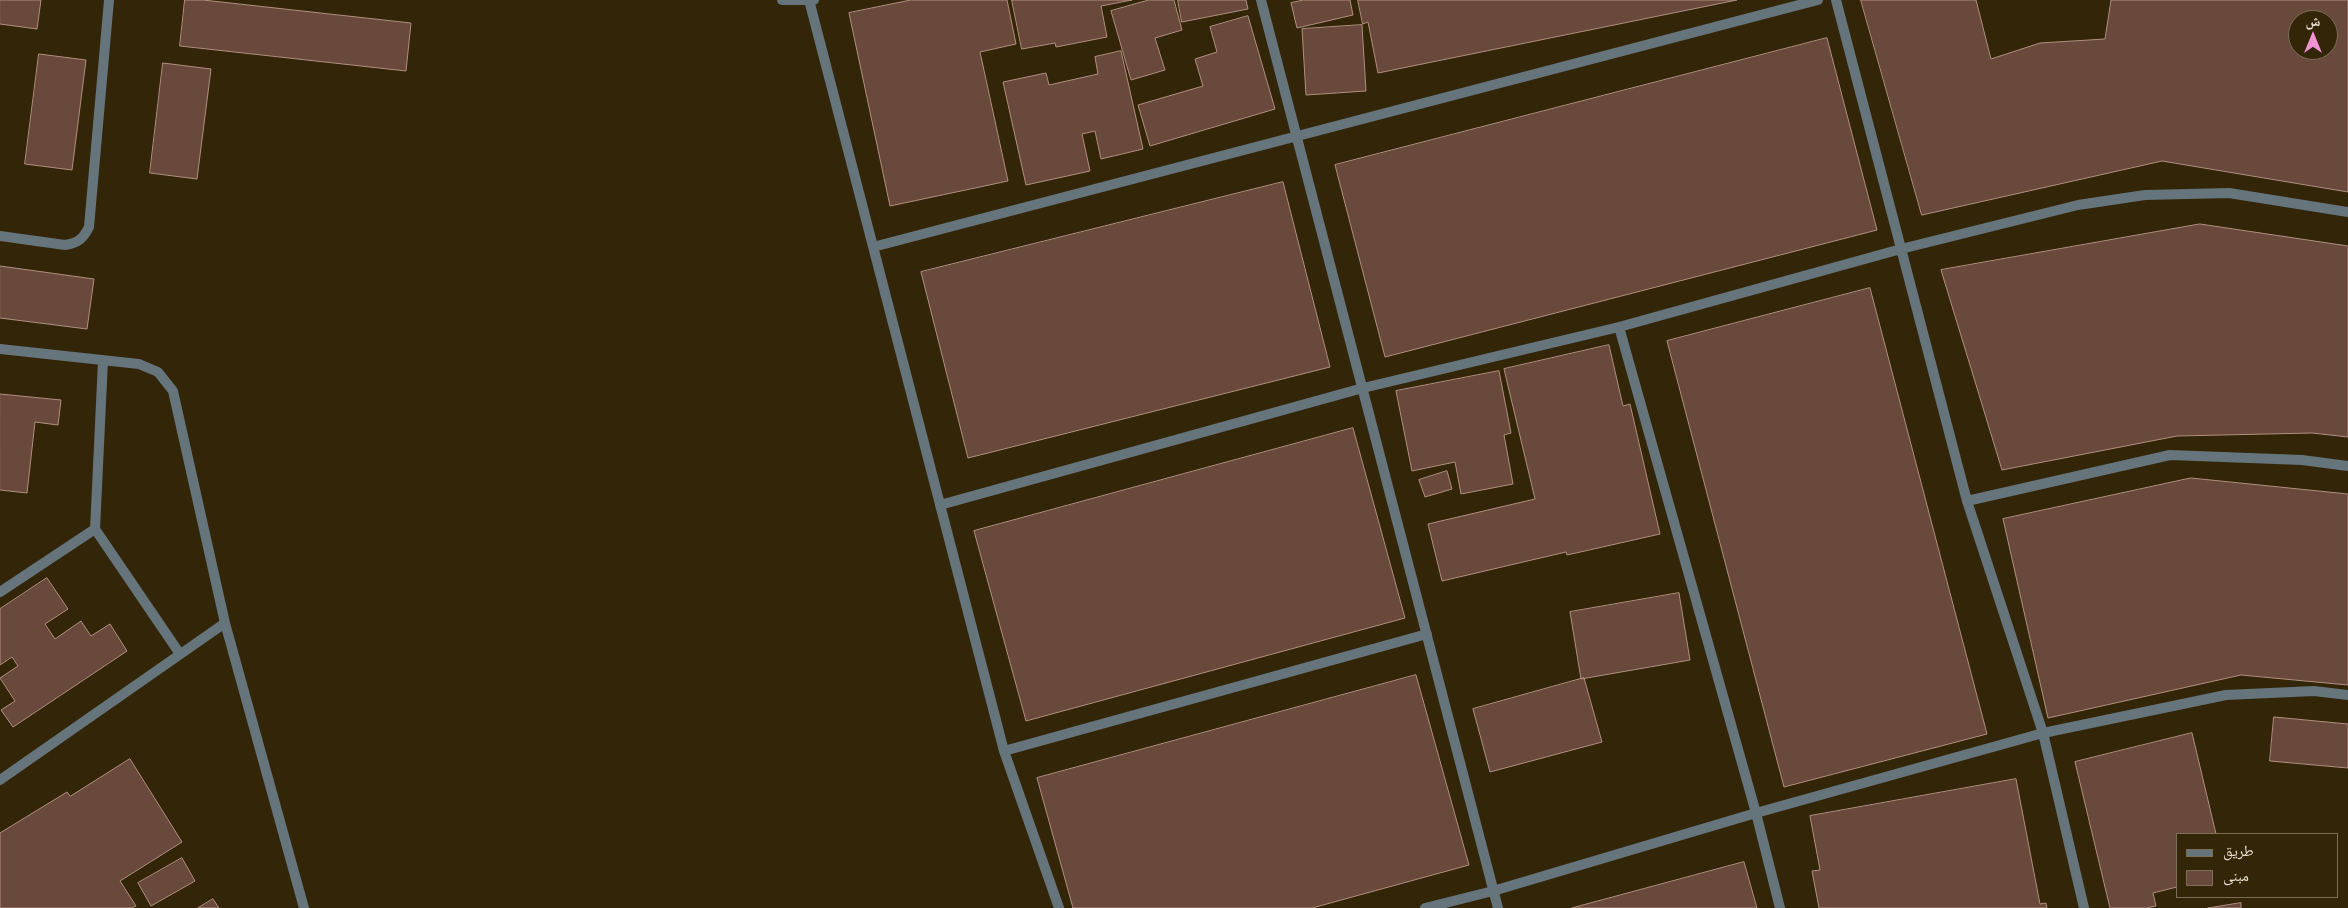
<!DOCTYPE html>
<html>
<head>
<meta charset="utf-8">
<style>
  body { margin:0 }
  #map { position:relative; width:2348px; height:908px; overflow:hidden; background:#322508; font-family:"PT Sans Narrow","Noto Naskh Arabic",sans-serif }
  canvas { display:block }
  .legend { position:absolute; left:2176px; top:833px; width:162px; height:65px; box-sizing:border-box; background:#322508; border:1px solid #7b6f58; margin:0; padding:6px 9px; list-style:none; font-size:15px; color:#e8dfcf }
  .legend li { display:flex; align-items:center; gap:10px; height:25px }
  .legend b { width:25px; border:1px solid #7b6f58 }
  .north { position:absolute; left:2288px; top:10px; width:50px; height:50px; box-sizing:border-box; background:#322508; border:1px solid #7b6f58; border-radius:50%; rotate:0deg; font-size:14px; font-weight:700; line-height:20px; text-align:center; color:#e8dfcf }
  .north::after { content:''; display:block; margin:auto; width:18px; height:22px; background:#f391d5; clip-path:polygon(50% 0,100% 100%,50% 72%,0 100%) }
</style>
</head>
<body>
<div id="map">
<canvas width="2348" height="908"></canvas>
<ul class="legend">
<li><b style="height:6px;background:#66747c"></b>طريق</li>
<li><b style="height:14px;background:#68493c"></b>مبنى</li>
</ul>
<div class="north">ش</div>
</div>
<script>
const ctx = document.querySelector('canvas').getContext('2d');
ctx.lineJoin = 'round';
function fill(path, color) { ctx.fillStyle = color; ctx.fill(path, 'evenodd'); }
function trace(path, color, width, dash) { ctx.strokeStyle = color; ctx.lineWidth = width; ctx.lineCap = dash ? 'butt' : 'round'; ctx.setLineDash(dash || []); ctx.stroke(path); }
const building = new Path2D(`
  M0 0H41L37 29 0 24Z
  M185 0H203L411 23 406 71 180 46Z
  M911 0H1007L1016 44 980 52 1008 181 890 206 849 13Z
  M1012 0H1132L1101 6 1107 37 1056 47 1055 43 1022 49Z
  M1149 0H1174L1182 30 1155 38 1165 70 1131 80 1111 11Z
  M1178 0H1246L1248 9 1182 22Z
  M1304 0H1350L1353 15 1297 28 1291 3Z
  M1358 0H1737L1378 73 1368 22 1363 24Z
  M1861 0H1976L1991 59 2040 43 2105 39 2111 0H2348V192L2162 161 1922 215ZM2298 20H2328V50H2298Z
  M1248 16 1275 109 1150 146 1138 105 1203 86 1195 59 1217 52 1210 27Z
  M1362 25 1366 91 1306 95 1302 29Z
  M1827 38 1877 230 1385 357 1335 165Z
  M1121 51 1143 149 1101 159 1095 131 1082 134 1090 171 1026 185 1003 82 1046 73 1049 85 1098 74 1095 57Z
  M39 54 86 60 72 170 25 164Z
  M163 63 211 69 197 179 150 173Z
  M1283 182 1330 367 968 458 921 272Z
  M2200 224 2348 246V437L2312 433 2177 436 2002 470 1941 270Z
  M0 266 94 279 87 329 0 318Z
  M1870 288 1987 734 1784 787 1667 341Z
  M1609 345 1623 406 1630 404 1660 534 1567 555 1566 552 1442 581 1428 524 1535 499 1504 369Z
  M1499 371 1511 433 1504 435 1513 484 1461 494 1455 462 1412 471 1396 391Z
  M0 394 61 400 58 425 35 422 27 493 0 490Z
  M1353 428 1405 618 1026 721 974 531Z
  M1447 471 1452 489 1425 497 1419 480Z
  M2191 478 2348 494V685L2241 675 2048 718 2003 519Z
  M47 578 68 609 45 624 55 639 81 621 91 636 110 624 127 651 13 727 1 710 15 701 0 678 18 666 12 657 0 665V609Z
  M1679 593 1690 660 1581 679 1570 612Z
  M1416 675 1469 865 1312 908H1073L1037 778Z
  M1584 678 1602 742 1490 772 1473 709Z
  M2274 717 2348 724V768L2270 761Z
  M2192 733 2216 834H2177V887L2153 893 2156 906 2146 908H2110L2075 762Z
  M130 759 182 842 120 881 136 906 132 908H0V833L67 792 70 796Z
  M2016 779 2040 904 2046 903 2047 908H1819L1812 871 1820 870 1810 816Z
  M182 858 195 881 151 906 138 883Z
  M1744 862 1757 908H1572Z
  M213 899 219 908H198Z
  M2241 903V908H2208Z`);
const street = new Path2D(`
  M782 0H814
  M809 0 1004 751 1059 908
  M1261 0 1498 908
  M1836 0 1967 501 2043 733 2084 908
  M0 236 65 245C78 243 83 239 89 227L109 0
  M873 247 1818 0
  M1619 327 1756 813 1780 908
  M0 349 139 364 158 372 173 391 225 623 304 908
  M103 361 95 529 180 654
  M1967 501 2170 455 2302 460 2348 466
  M940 505 1363 388 1619 327 1901 249 2078 205 2145 195 2229 193 2348 212
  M0 592 95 529
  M1004 751 1427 634
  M0 780 225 623
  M1425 908 1493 891 1756 813 2043 733 2226 695 2314 691 2348 695`);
fill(building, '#68493c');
trace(building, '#b28f80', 1);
trace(street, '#66747c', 10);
</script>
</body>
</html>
